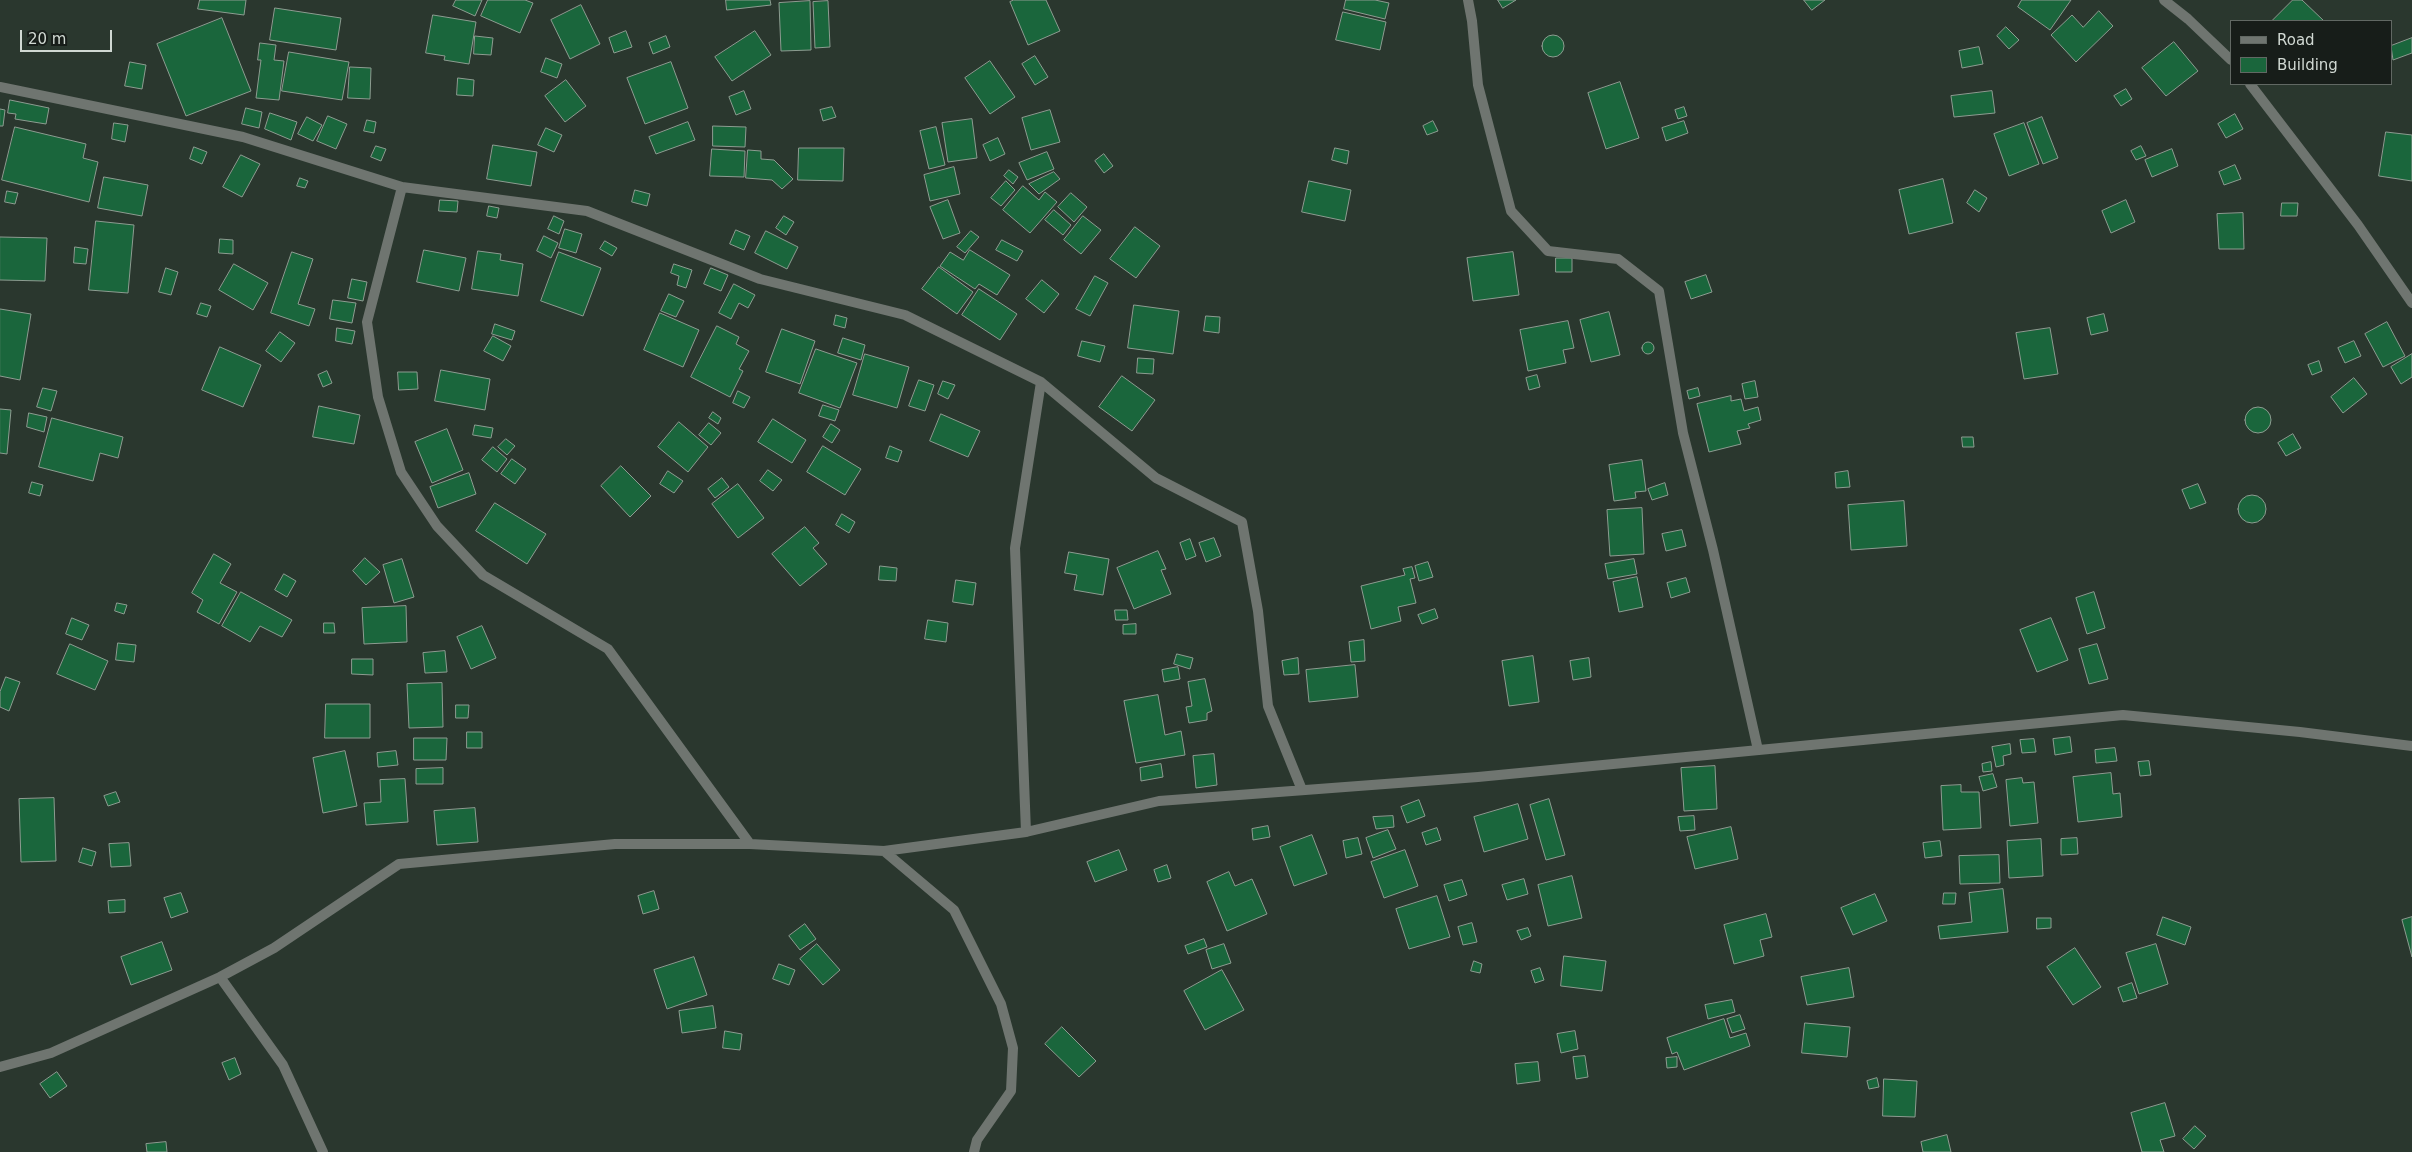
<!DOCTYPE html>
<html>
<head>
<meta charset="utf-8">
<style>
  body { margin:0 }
  #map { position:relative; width:2412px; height:1152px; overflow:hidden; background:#2a372e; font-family:"DejaVu Sans",sans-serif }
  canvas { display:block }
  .legend { position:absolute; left:2230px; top:20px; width:162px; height:65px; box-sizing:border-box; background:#171d19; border:1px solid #616863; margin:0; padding:6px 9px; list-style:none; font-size:15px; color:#d0d8d2 }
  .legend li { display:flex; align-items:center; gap:10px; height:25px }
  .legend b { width:25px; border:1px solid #616863 }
  .scale { position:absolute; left:20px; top:30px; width:92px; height:22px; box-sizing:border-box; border:2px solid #d0d8d2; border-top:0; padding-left:6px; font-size:15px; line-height:18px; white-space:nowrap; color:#d0d8d2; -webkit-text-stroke:4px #171d19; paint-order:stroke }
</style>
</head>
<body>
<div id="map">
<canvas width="2412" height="1152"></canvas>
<ul class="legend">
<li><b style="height:6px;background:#6f7570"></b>Road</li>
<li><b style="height:14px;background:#1a663c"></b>Building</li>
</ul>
<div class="scale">20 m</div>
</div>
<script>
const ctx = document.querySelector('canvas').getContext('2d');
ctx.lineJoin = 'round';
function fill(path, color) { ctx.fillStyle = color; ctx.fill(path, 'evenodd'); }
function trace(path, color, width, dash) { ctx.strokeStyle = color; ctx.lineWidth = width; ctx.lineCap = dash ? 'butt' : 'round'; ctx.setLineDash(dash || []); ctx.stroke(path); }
const building = new Path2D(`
  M200 0H246L244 15 198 9Z
  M456 0H482L475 16 453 6Z
  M488 0H525L533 3 520 33 481 16Z
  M726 0H770L771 5 727 10Z
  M1014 0H1046L1060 31 1028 45 1010 2Z
  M1346 0H1375L1389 3 1385 19 1344 9Z
  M1498 0H1516L1503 8Z
  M1804 0H1825L1812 10Z
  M2022 0H2071L2050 30 2018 7Z
  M2293 0H2302L2324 21H2272Z
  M810 1 811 50 781 51 779 3Z
  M828 1 830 47 815 48 813 2Z
  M581 5 600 44 570 59 551 20Z
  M275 8 341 18 336 50 270 40Z
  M2099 11 2113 26 2076 62 2051 35 2072 15 2083 27Z
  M1343 12 1386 22 1380 50 1336 40Z
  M433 15 476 22 469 64 444 60 445 56 426 53Z
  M222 18 251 91 186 116 157 44Z
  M2006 27 2019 40 2009 49 1997 36Z
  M626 31 632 47 614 53 609 38Z
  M755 31 771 55 732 81 715 57Z
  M1542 46a11 11 0 1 1 22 0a11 11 0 1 1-22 0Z
  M475 36 493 38 491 55 474 54Z
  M666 36 670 47 653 54 649 43Z
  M2412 38V53L2393 60 2391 46Z
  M2174 42 2198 71 2166 96 2142 68Z
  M260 43 276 45 274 60 284 61 279 100 256 98 261 60H258Z
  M1979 47 1983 64 1962 68 1959 51Z
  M289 52 349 62 342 100 282 91Z
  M1035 56 1048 77 1035 85 1022 64Z
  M546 58 562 64 557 78 541 72Z
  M990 61 1015 97 990 114 965 78Z
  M130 62 146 65 142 89 125 86Z
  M671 62 688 108 645 124 627 78Z
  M350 67 371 68 370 99 348 98Z
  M458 78 474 80 473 96 457 95Z
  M566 80 586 106 565 122 545 96Z
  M1620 82 1639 138 1606 149 1588 93Z
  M2126 89 2132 99 2121 106 2114 96Z
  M744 91 751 109 736 115 729 97Z
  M1992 91 1995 113 1954 117 1951 96Z
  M10 100 49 108 46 124 15 119 16 114 8 113Z
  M832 107 836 117 823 121 820 110Z
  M1684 107 1687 116 1678 119 1675 110Z
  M246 108 262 112 259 128 242 124Z
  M0 109 5 110 3 126H0Z
  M1050 110 1060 142 1031 150 1022 118Z
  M270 113 297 122 291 140 265 129Z
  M2235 114 2243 129 2226 138 2218 124Z
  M328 116 347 124 336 149 317 141Z
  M307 117 322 125 313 141 298 134Z
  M2042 117 2058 158 2043 164 2027 123Z
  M972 119 977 158 948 162 942 123Z
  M367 120 376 122 374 133 364 131Z
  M1433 121 1438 131 1427 135 1423 126Z
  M1684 121 1688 133 1666 141 1662 128Z
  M688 122 695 140 656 154 649 137Z
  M114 123 128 125 125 142 112 139Z
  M2024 123 2039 164 2009 176 1994 134Z
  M713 126 746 127 745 147 713 146Z
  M15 127 86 144 83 158 98 162 89 202 2 180Z
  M936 127 945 165 929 169 920 131Z
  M546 128 562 135 554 152 538 145Z
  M2386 132 2412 135V181L2379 176Z
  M998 138 1005 154 990 161 983 145Z
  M493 145 537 152 531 186 487 179Z
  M376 146 386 149 381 161 371 157Z
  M2141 146 2146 156 2136 160 2131 151Z
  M194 147 207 152 202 164 190 159Z
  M799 148H844L843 181 798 180Z
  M1335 148 1349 151 1347 164 1332 160Z
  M712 149 745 151 744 177 710 176Z
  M2172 149 2178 166 2152 177 2145 160Z
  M748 150 761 151V159L774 160 793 179 782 189 772 180 746 178Z
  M1047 152 1054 169 1027 180 1019 163Z
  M1104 154 1113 166 1104 173 1095 161Z
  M241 155 260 164 242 197 223 187Z
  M2235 165 2241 179 2224 185 2219 172Z
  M954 167 960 194 930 201 924 175Z
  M1009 170 1018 177 1013 184 1004 176Z
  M1054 172 1060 179 1039 194 1029 184Z
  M104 177 148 185 142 216 98 208Z
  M300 178 308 181 305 188 297 186Z
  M1943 179 1953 223 1909 234 1899 190Z
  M1006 181 1015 190 1001 206 991 198Z
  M1309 181 1351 190 1345 221 1302 212Z
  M1023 186 1039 200 1045 192 1057 202 1030 233 1003 210Z
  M635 190 650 194 647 206 632 202Z
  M1975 190 1987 198 1979 212 1967 203Z
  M7 191 18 193 15 204 5 202Z
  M1071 193 1087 207 1074 222 1058 207Z
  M440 200 458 201 457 212 439 211Z
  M948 200 960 233 943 239 930 207Z
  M2126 200 2135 222 2111 233 2102 211Z
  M2282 203H2298L2297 216H2281Z
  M489 206 499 208 497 218 487 216Z
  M1054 210 1071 225 1063 235 1045 220Z
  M2243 213 2244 249H2219L2217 214Z
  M554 216 564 221 559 234 548 229Z
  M784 216 794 222 786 235 776 228Z
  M1083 216 1101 230 1081 254 1064 240Z
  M96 221 134 225 128 293 89 290Z
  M1135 227 1160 246 1136 278 1110 259Z
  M565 229 582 234 576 253 559 248Z
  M736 230 750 236 744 250 730 244Z
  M766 231 798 247 787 269 755 253Z
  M971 231 979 237 965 253 957 247Z
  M544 236 558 243 551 258 537 251Z
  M0 237 47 238 45 281 0 280Z
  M220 239 233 240V254L219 253Z
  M1002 240 1023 251 1017 261 996 250Z
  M605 241 617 248 612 256 600 249Z
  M75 247 88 249 86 264 74 263Z
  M424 250 466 258 459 291 417 282Z
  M970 250 1010 275 997 295 979 284 975 289 940 266 950 252 963 260Z
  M478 251 501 254 500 260 523 264 518 296 472 289Z
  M292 252 313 259 298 304 315 309 309 326 271 313Z
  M559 252 601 268 583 316 541 301Z
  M1513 252 1519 295 1473 301 1467 258Z
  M1556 258H1572V272H1556Z
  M234 264 268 283 253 310 219 290Z
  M674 264 692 270 686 288 677 285 679 276 671 273Z
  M939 267 973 292 957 314 922 289Z
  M166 268 178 272 171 295 159 292Z
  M711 268 728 275 721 291 704 284Z
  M1706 275 1712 292 1691 299 1685 282Z
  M1095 276 1108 283 1090 316 1076 309Z
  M352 279 367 282 363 301 348 298Z
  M1042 280 1059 294 1044 313 1026 299Z
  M734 284 755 295 748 308 739 303 731 319 719 313Z
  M979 289 1017 314 1000 340 962 315Z
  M669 294 684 301 676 317 661 311Z
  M333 300 356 303 352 323 330 319Z
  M201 303 211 306 207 317 197 314Z
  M1134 305 1179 311 1173 354 1128 348Z
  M0 309 31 314 20 380 0 376Z
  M1609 312 1620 355 1591 362 1580 320Z
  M660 313 699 330 683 367 644 350Z
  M2104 314 2108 331 2091 335 2087 318Z
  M836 315 847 318 845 328 834 325Z
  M1206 316 1220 317 1219 333 1204 331Z
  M1568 321 1574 348 1563 350 1566 363 1528 371 1520 330Z
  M2387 322 2405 356 2383 367 2365 334Z
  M495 324 515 331 512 340 492 334Z
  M717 326 739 337 736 344 749 351 739 369 743 371 730 397 691 377Z
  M337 328 355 331 352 344 336 341Z
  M2050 328 2058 374 2024 379 2016 333Z
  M782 329 815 341 800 384 766 372Z
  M280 332 295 343 281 362 266 351Z
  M493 336 511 346 503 361 484 351Z
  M843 338 865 345 861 360 838 353Z
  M1082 341 1105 346 1100 362 1078 356Z
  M2354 341 2361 356 2345 363 2338 348Z
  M1642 348a6 6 0 1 1 12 0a6 6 0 1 1-12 0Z
  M220 347 261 365 243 407 202 390Z
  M816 349 857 363 840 408 799 393Z
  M865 354 909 367 897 408 853 395Z
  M2412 354V377L2401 384 2391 367Z
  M1138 358 1154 359 1153 374 1137 373Z
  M2319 361 2322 371 2312 375 2308 365Z
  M441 370 490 379 485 410 435 401Z
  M327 371 332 383 323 387 318 375Z
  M398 372H417L418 389 399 390Z
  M1537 375 1540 387 1529 390 1526 378Z
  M1122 376 1155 400 1132 431 1099 407Z
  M2354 378 2367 394 2343 413 2331 397Z
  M919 380 934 385 925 411 909 406Z
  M943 381 955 385 948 399 938 394Z
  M1755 381 1758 397 1745 399 1742 384Z
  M43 388 57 391 51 411 37 407Z
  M1698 388 1700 396 1689 399 1687 391Z
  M738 391 750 397 744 408 733 403Z
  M1731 396V401L1741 399 1744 411 1758 407 1761 420 1748 424 1750 428 1737 431 1741 444 1709 452 1697 404Z
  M823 405 839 410 835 421 819 416Z
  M319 406 360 415 354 444 313 437Z
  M2245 420a13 13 0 1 1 26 0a13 13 0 1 1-26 0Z
  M0 409 11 410 7 454 0 453Z
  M713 412 721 418 718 424 709 418Z
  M29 413 47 417 44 432 27 427Z
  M941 414 980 431 968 457 930 441Z
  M52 418 123 437 118 458 100 453 93 481 39 467Z
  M773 419 806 440 792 463 758 442Z
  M679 422 708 447 688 472 658 447Z
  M709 423 721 433 711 445 699 435Z
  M831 424 840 430 832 443 823 437Z
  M475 425 493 428 491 438 473 435Z
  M447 429 463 470 432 483 415 442Z
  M2293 434 2301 448 2286 456 2278 443Z
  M1962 437H1973L1974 447H1963Z
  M506 439 515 446 507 455 498 447Z
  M823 446 861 469 845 495 807 472Z
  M890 446 902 451 898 462 886 458Z
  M493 447 507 459 497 472 482 460Z
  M512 459 526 469 515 484 501 474Z
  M1642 460 1646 491 1635 492 1636 498 1614 501 1609 465Z
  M621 466 651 496 630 517 601 486Z
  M768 470 782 480 773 491 760 481Z
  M668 471 683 481 674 493 660 484Z
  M1848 471 1850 487 1836 488 1835 473Z
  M469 473 476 494 438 508 430 487Z
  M722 478 729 487 715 498 708 489Z
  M32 482 43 485 40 496 29 493Z
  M1665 483 1668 495 1652 500 1648 489Z
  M738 484 764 518 738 538 712 504Z
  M2198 484 2206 503 2190 509 2182 490Z
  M2238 509a14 14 0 1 1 28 0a14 14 0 1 1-28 0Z
  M1904 501 1907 546 1851 550 1848 505Z
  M495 503 546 534 527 564 476 531Z
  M1642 508 1644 554 1610 556 1607 510Z
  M842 514 855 522 849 533 836 525Z
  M805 527 819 543 813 548 827 564 800 586 772 554Z
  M1682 530 1686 546 1666 551 1662 534Z
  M1214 538 1221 556 1206 562 1199 543Z
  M1190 539 1196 556 1186 560 1180 543Z
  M1158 551 1166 569 1161 570 1171 594 1134 609 1117 568Z
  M1069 552 1109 559 1103 595 1074 590 1077 575 1065 573Z
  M214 554 231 564 220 583 237 592 219 624 197 612 203 600 192 593Z
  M365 558 380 572 366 585 353 571Z
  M402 559 414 597 394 603 383 565Z
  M1634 559 1637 574 1608 579 1605 564Z
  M1428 562 1433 577 1419 581 1415 566Z
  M880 566 897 568 896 581 879 580Z
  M1412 567 1415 578 1410 579 1416 603 1398 607 1401 621 1371 629 1361 586 1405 575 1403 569Z
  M284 574 296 581 287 597 275 590Z
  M1637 577 1643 607 1619 612 1613 582Z
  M1686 578 1690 592 1671 598 1667 583Z
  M956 580 976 583 973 605 953 602Z
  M241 592 292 620 282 637 260 626 250 642 222 626Z
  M2094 592 2105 628 2087 634 2076 598Z
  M117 603 127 605 124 614 115 611Z
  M406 606 407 642 364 644 362 608Z
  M1435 609 1438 618 1422 624 1418 615Z
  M1115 610H1127L1128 620H1116Z
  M72 618 89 625 82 640 66 634Z
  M2051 618 2068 660 2037 672 2020 630Z
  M928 620 948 623 946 642 925 639Z
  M324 623H334L335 633H324Z
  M1136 624V634H1123V625Z
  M482 626 496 658 471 669 457 637Z
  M1364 640 1365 661 1351 662 1349 642Z
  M118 643 136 645 134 662 116 660Z
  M70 644 108 661 95 690 57 674Z
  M2097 644 2108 679 2089 684 2079 649Z
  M445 651 447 672 425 673 423 653Z
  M1177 654 1193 658 1190 669 1174 664Z
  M1533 656 1539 702 1509 706 1502 661Z
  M1298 658 1299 674 1284 675 1282 661Z
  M1589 658 1591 677 1573 680 1570 661Z
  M352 659H373V675L352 674Z
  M1355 665 1358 697 1309 702 1306 670Z
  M1178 667 1180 679 1164 682 1162 670Z
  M6 677 20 682 9 711 0 707V692Z
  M1205 679 1212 711 1207 713V720L1189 723 1186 707 1192 706 1188 682Z
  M442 683 443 727 409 728 407 684Z
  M1158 695 1165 735 1181 731 1185 755 1136 763 1124 701Z
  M326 704H370V738H325Z
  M456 705H469L468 718H456Z
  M467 732H482V748H467Z
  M2070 737 2072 752 2055 755 2053 739Z
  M414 738H447L446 760H414Z
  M2034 739 2036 752 2022 753 2020 740Z
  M2010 744 2011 754 2003 756 2004 765 1996 767 1992 747Z
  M2115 748 2117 761 2096 763 2095 750Z
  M345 751 357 806 323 813 313 758Z
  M396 751 398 765 378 767 377 753Z
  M1214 754 1217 785 1196 788 1193 756Z
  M2149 761 2151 775 2140 776 2138 762Z
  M1991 762 1992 771 1983 772 1982 764Z
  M1161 764 1163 777 1141 781 1140 768Z
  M1715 766 1717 809 1684 811 1681 768Z
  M443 768V784H416V769Z
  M2111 773 2113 794 2120 793 2122 817 2078 822 2073 777Z
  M1993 774 1997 787 1983 791 1979 777Z
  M2022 778 2023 783 2034 782 2038 823 2010 826 2006 780Z
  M405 779 408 822 366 825 364 803 381 802 380 780Z
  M1961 785V792H1979L1981 828 1943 830 1941 786Z
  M116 792 120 802 108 806 104 796Z
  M54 798 56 861 21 862 19 799Z
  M1549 799 1565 855 1546 860 1530 805Z
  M1419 800 1425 816 1407 823 1401 807Z
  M1518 804 1528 839 1484 852 1474 817Z
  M475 808 478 842 437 845 434 811Z
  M1393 816 1394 827 1376 829 1373 817Z
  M1694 816 1695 830 1680 831 1678 817Z
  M1268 826 1270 837 1253 840 1252 829Z
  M1731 827 1738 859 1695 869 1687 837Z
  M1437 828 1441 840 1426 845 1422 833Z
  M1388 830 1396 849 1373 858 1366 838Z
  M1312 835 1327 874 1294 886 1280 847Z
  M1358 838 1362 854 1346 858 1343 841Z
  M2077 838 2078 854 2061 855V839Z
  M2041 839 2043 876 2009 878 2007 841Z
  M1940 841 1942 856 1925 858 1923 843Z
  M129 843 131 866 111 867 109 844Z
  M83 848 96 852 92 866 79 862Z
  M1119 850 1127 870 1095 882 1087 862Z
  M1405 850 1418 886 1384 898 1371 862Z
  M1999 855 2000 883 1960 884 1959 856Z
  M1167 865 1171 878 1158 882 1154 870Z
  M1229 872 1235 886 1252 879 1267 914 1227 931 1207 882Z
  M1572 876 1582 918 1548 926 1538 885Z
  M1524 879 1528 894 1507 900 1502 885Z
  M1462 880 1467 895 1449 901 1444 885Z
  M2003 889 2008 932 1940 939 1938 926 1972 922 1969 893Z
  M654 891 659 909 643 914 638 896Z
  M181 893 188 912 171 918 164 898Z
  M1944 893H1956L1955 904H1943Z
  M1875 894 1887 921 1853 935 1841 908Z
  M1437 896 1450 937 1409 949 1396 909Z
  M125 900V912L109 913 108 901Z
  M1766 914 1772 937 1760 940 1764 956 1734 964 1724 925Z
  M2163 917 2191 927 2185 945 2157 935Z
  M2412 917V957L2402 920Z
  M2037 918H2051V928L2037 929Z
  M1472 923 1477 942 1463 945 1458 927Z
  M805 924 816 939 800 950 789 936Z
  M1528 928 1531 936 1521 940 1517 931Z
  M1204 939 1207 947 1188 954 1185 946Z
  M162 942 172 970 131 985 121 957Z
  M817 944 840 970 823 985 800 959Z
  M1224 944 1231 963 1212 969 1206 950Z
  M2156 944 2168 984 2139 994 2126 953Z
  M2075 948 2101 987 2073 1005 2047 967Z
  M1564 956 1606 961 1602 991 1561 986Z
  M694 957 707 995 667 1009 654 970Z
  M1474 961 1482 964 1480 973 1471 971Z
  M779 964 795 970 789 985 773 979Z
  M1540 968 1544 980 1535 983 1531 971Z
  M1849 968 1854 997 1807 1005 1801 977Z
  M1222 970 1244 1010 1205 1030 1184 991Z
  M2132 983 2137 998 2123 1002 2118 988Z
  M1732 1000 1735 1012 1708 1019 1705 1005Z
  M713 1006 716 1028 682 1033 679 1011Z
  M1740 1015 1745 1029 1732 1033 1727 1019Z
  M1724 1019 1730 1038 1746 1033 1750 1046 1684 1070 1677 1052 1672 1054 1667 1038Z
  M1805 1023 1850 1027 1847 1057 1802 1053Z
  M1062 1027 1096 1061 1079 1077 1045 1044Z
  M725 1031 742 1034 740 1050 723 1048Z
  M1575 1031 1578 1049 1561 1053 1557 1034Z
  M1585 1056 1588 1077 1576 1079 1573 1057Z
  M1677 1057V1067L1667 1068 1666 1058Z
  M235 1058 241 1074 229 1080 222 1063Z
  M1538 1062 1540 1081 1517 1084 1515 1064Z
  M57 1072 67 1086 50 1098 40 1084Z
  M1877 1078 1879 1087 1869 1089 1867 1081Z
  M1884 1079 1917 1081 1915 1117 1883 1116Z
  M2165 1103 2175 1136 2160 1140 2164 1152H2142L2131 1113Z
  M2195 1126 2206 1136 2194 1149 2183 1139Z
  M1947 1135 1951 1152H1923L1921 1142Z
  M166 1142 167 1152H147L146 1144Z`);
const minor = new Path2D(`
  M1468 0 1472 21 1478 85 1511 211 1548 251 1618 259 1659 291 1683 433 1713 550 1758 750
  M2164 0 2188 19 2231 60
  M2250 84 2358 225 2412 303
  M0 87 243 137 402 187 587 211 760 279 905 315 1041 382 1156 478 1242 522 1258 611 1268 706 1302 790
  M402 187 367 322 378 397 401 472 437 526 483 575 608 649 750 844
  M1026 832 1015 548 1041 382
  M884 851 954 910 1001 1004 1013 1048 1011 1091 977 1140 974 1152
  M220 977 283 1065 323 1152
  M0 1067 51 1053 220 977 274 948 399 864 615 844H750L884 851 1026 832 1159 801 1478 777 2123 715 2300 732 2412 746`);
fill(building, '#1a663c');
trace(building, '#8d9c91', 1);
trace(minor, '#6f7570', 10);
</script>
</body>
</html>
